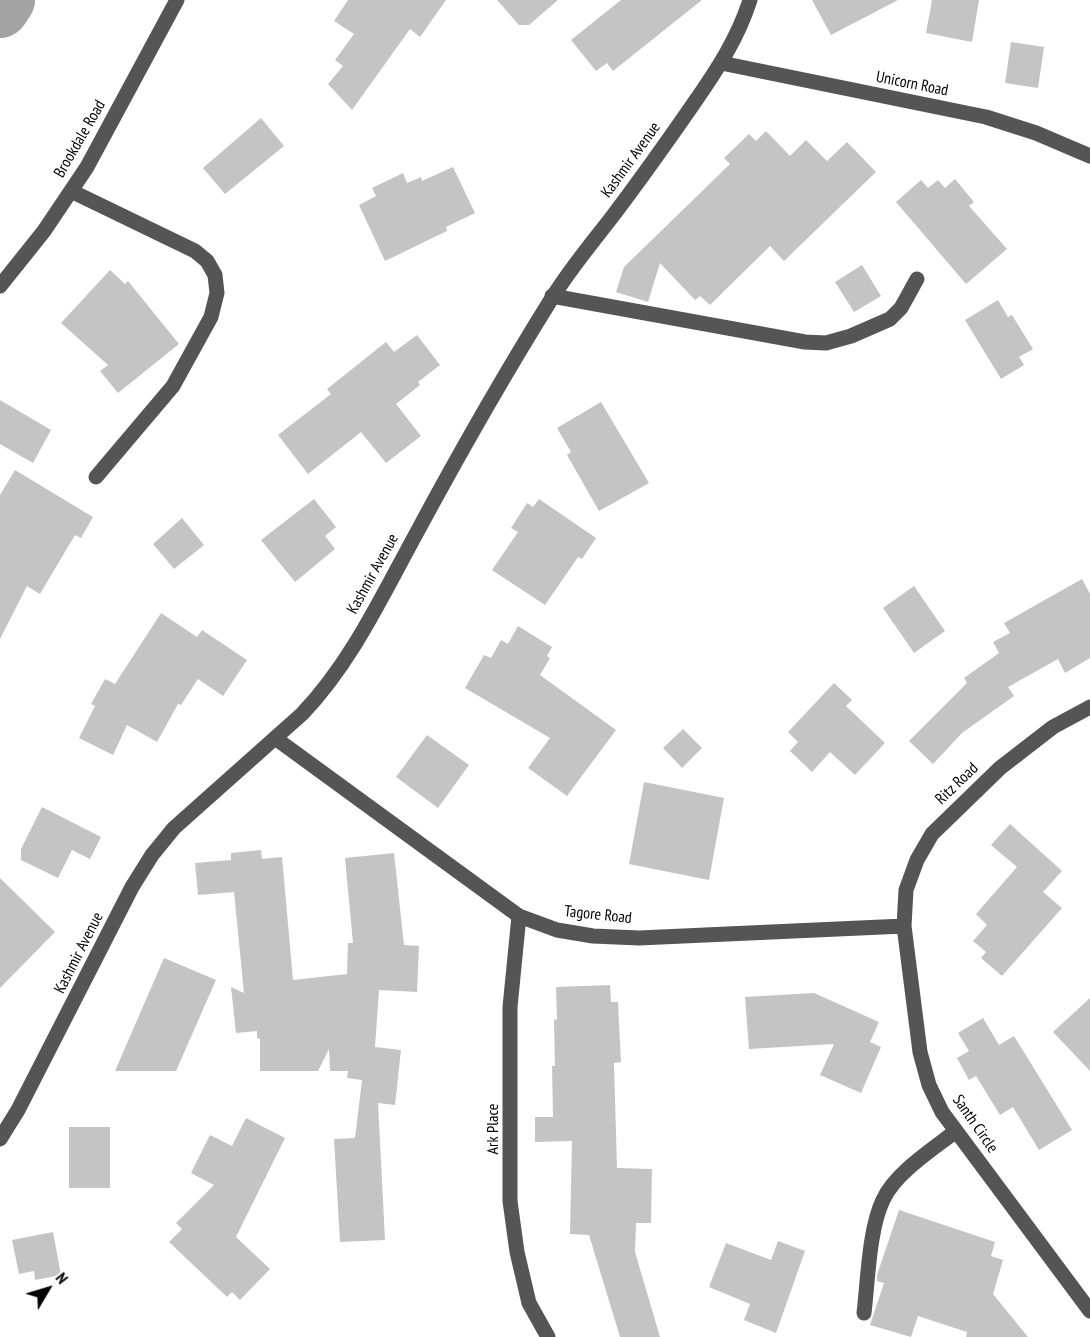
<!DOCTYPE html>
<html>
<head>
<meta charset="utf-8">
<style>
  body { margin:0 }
  #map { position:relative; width:1090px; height:1337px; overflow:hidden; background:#fff; font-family:"PT Sans Narrow",sans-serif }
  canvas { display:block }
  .north { position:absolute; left:18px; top:1259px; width:60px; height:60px; -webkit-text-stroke:4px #fff; paint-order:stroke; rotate:52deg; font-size:16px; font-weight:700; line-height:24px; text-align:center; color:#000 }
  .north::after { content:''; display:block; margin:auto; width:21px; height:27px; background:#000; clip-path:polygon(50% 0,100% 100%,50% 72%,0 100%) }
</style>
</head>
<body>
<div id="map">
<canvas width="1090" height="1337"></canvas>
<div class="north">N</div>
</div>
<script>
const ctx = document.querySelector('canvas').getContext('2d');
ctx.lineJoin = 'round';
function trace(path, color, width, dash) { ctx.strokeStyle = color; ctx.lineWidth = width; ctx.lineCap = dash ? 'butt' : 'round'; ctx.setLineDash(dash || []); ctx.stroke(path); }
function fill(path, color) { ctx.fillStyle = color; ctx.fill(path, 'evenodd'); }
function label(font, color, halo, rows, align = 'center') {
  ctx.font = font + ' "PT Sans Narrow",sans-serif'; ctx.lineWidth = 4.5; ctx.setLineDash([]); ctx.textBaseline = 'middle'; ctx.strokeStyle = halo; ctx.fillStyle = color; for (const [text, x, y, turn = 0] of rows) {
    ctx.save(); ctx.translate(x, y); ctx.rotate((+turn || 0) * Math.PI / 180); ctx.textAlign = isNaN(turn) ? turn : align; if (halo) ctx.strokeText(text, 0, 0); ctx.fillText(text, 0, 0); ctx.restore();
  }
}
const river = new Path2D(`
  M0 9 6 0`);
const building = new Path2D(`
  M348 0H446L420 37 410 29 352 110 328 84 343 66 335 60 354 34 334 21Z
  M497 0H558L529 25H519Z
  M621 0H702L613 71 607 63 596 71 571 40Z
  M812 0H898L831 35Z
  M932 0H979L972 42 926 33Z
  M1011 42 1044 47 1038 88 1005 83Z
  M261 118 284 146 225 194 203 168Z
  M766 131 790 156 806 140 827 161 847 142 876 172 784 261 770 246 710 305 700 296 695 300 660 263 648 302 616 292 624 267 730 164 724 158 749 134 756 141Z
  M453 167 475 213 446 227 447 231 385 261 359 205 376 196 372 188 403 173 407 183 421 177 422 181Z
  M955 179 974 202 969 206 1007 249 966 284 896 202 921 180 928 188 938 180 945 188Z
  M862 265 881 296 854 312 835 282Z
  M110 270 125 284 128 281 179 344 118 393 100 371 108 365 61 323Z
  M998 300 1008 317 1012 315 1033 349 1019 357 1024 365 1001 379 965 320Z
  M417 335 440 365 418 382 420 385 396 404 421 436 386 463 361 432 308 474 278 435 331 394 327 389 386 342 394 352Z
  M0 400 51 430 33 463 0 444Z
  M601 402 649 483 599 511 567 455 571 452 557 428Z
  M15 470 93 517 81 538 75 535 40 594 27 586 0 639V495Z
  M314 499 336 527 325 536 335 549 295 582 261 540Z
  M539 499 596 538 582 559 578 557 545 605 492 570 518 532 511 528 527 503 533 507Z
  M182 518 204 545 174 569 153 544Z
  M1082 579 1090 594V658L1065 673 1058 659 1008 687 1014 696 962 733 933 764 909 741 967 683 964 678 999 653 993 642 1010 633 1004 623Z
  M914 586 945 631 914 653 883 608Z
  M161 613 197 637 202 630 247 660 223 696 198 679 181 705 178 704 157 742 127 725 113 755 79 738 95 706 91 704 105 679 115 684Z
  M518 626 552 647 547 656 550 658 540 675 616 730 567 796 528 768 550 738 465 688 484 655 491 658 501 640 508 644Z
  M834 683 852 700 846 706 885 743 855 775 830 752 812 772 790 751 798 742 788 732Z
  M683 729 702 748 682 768 663 748Z
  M427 735 469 765 438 808 396 777Z
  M644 782 724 798 709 880 629 864Z
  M42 807 101 837 90 859 72 850 58 878 21 860V849Z
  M1010 824 1062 871 1043 892 1062 908 1002 976 981 958 986 952 973 941 987 925 976 914 1017 867 991 845Z
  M261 850 262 859 282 857 293 980 347 974 348 943H353L345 858 394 853 404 945 419 946 417 992 379 990 375 1047 401 1050 395 1105 378 1103 385 1240 340 1242 334 1139 355 1138 362 1080 347 1078 348 1071H330L329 1049 318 1071H260V1039L257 1038V1031L236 1033 231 987 244 993 234 892 198 895 195 863 231 860V853Z
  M0 878 55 932 0 988Z
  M164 958 216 980 176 1071H115Z
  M610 985 611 1002H618L621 1062 614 1063 617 1168 652 1169 651 1223H636L635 1252 660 1337H620L589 1235 570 1234 572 1141 535 1142V1117H553L552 1066H555L554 1020 557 1019 556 987Z
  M814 993 879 1022 870 1042 881 1047 861 1093 820 1075 834 1044 749 1049 745 997Z
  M1090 998V1071L1053 1032Z
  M983 1018 999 1045 1014 1036 1072 1130 1039 1150 1013 1107 1000 1115 976 1076 969 1080 957 1058 969 1051 958 1033Z
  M246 1118 285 1138 236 1237 270 1269 240 1300 232 1292 227 1297 169 1242 182 1229 176 1223 214 1185 191 1173 210 1135 232 1146Z
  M69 1127H110V1188H69Z
  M899 1210 995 1242 991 1256 1003 1260 993 1294 1028 1337H966L967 1332 918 1316 911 1337 870 1325 884 1283 877 1281V1275Z
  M53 1232 61 1275 35 1280 34 1271 19 1274 12 1240Z
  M778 1241 805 1251 776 1333 744 1320 750 1304 709 1287 726 1243 771 1260Z`);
const minor = new Path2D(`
  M721 63 986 117 1036 133 1090 156
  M71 191 195 251 207 261 215 275 217 293 211 317 173 386 96 477
  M0 286 44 231 87 167 177 0
  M552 296 805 342 826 343 851 336 890 319 901 308 917 279
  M1090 707 1053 727 1000 768 932 834 917 860 906 890 904 926 920 1052 929 1085 942 1112 1090 1311
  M275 738 519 916 557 930 593 936 639 938 904 926
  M519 916 510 1007V1201L517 1252 529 1303 548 1337
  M0 1139 18 1110 132 887 152 855 174 828 302 714C351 663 382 596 416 534 459 454 504 375 552 298 570 269 591 244 612 217 640 180 667 142 694 103 717 70 738 38 750 0
  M864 1313C868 1280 869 1229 883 1200 895 1173 933 1149 956 1131`);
const streetNames = [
  ["Unicorn Road",912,84,11],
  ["Brookdale Road",80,139,-60],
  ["Kashmir Avenue",631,160,-54],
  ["Kashmir Avenue",373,574,-61],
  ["Ritz Road",957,784,-44],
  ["Tagore Road",598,915,6],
  ["Kashmir Avenue",79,953,-63],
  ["Santh Circle",975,1124,55],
  ["Ark Place",493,1129,-90]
];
trace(river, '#a3a3a3', 58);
fill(building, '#c4c4c4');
trace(minor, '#555', 15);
label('16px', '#000', '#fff', streetNames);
</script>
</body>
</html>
